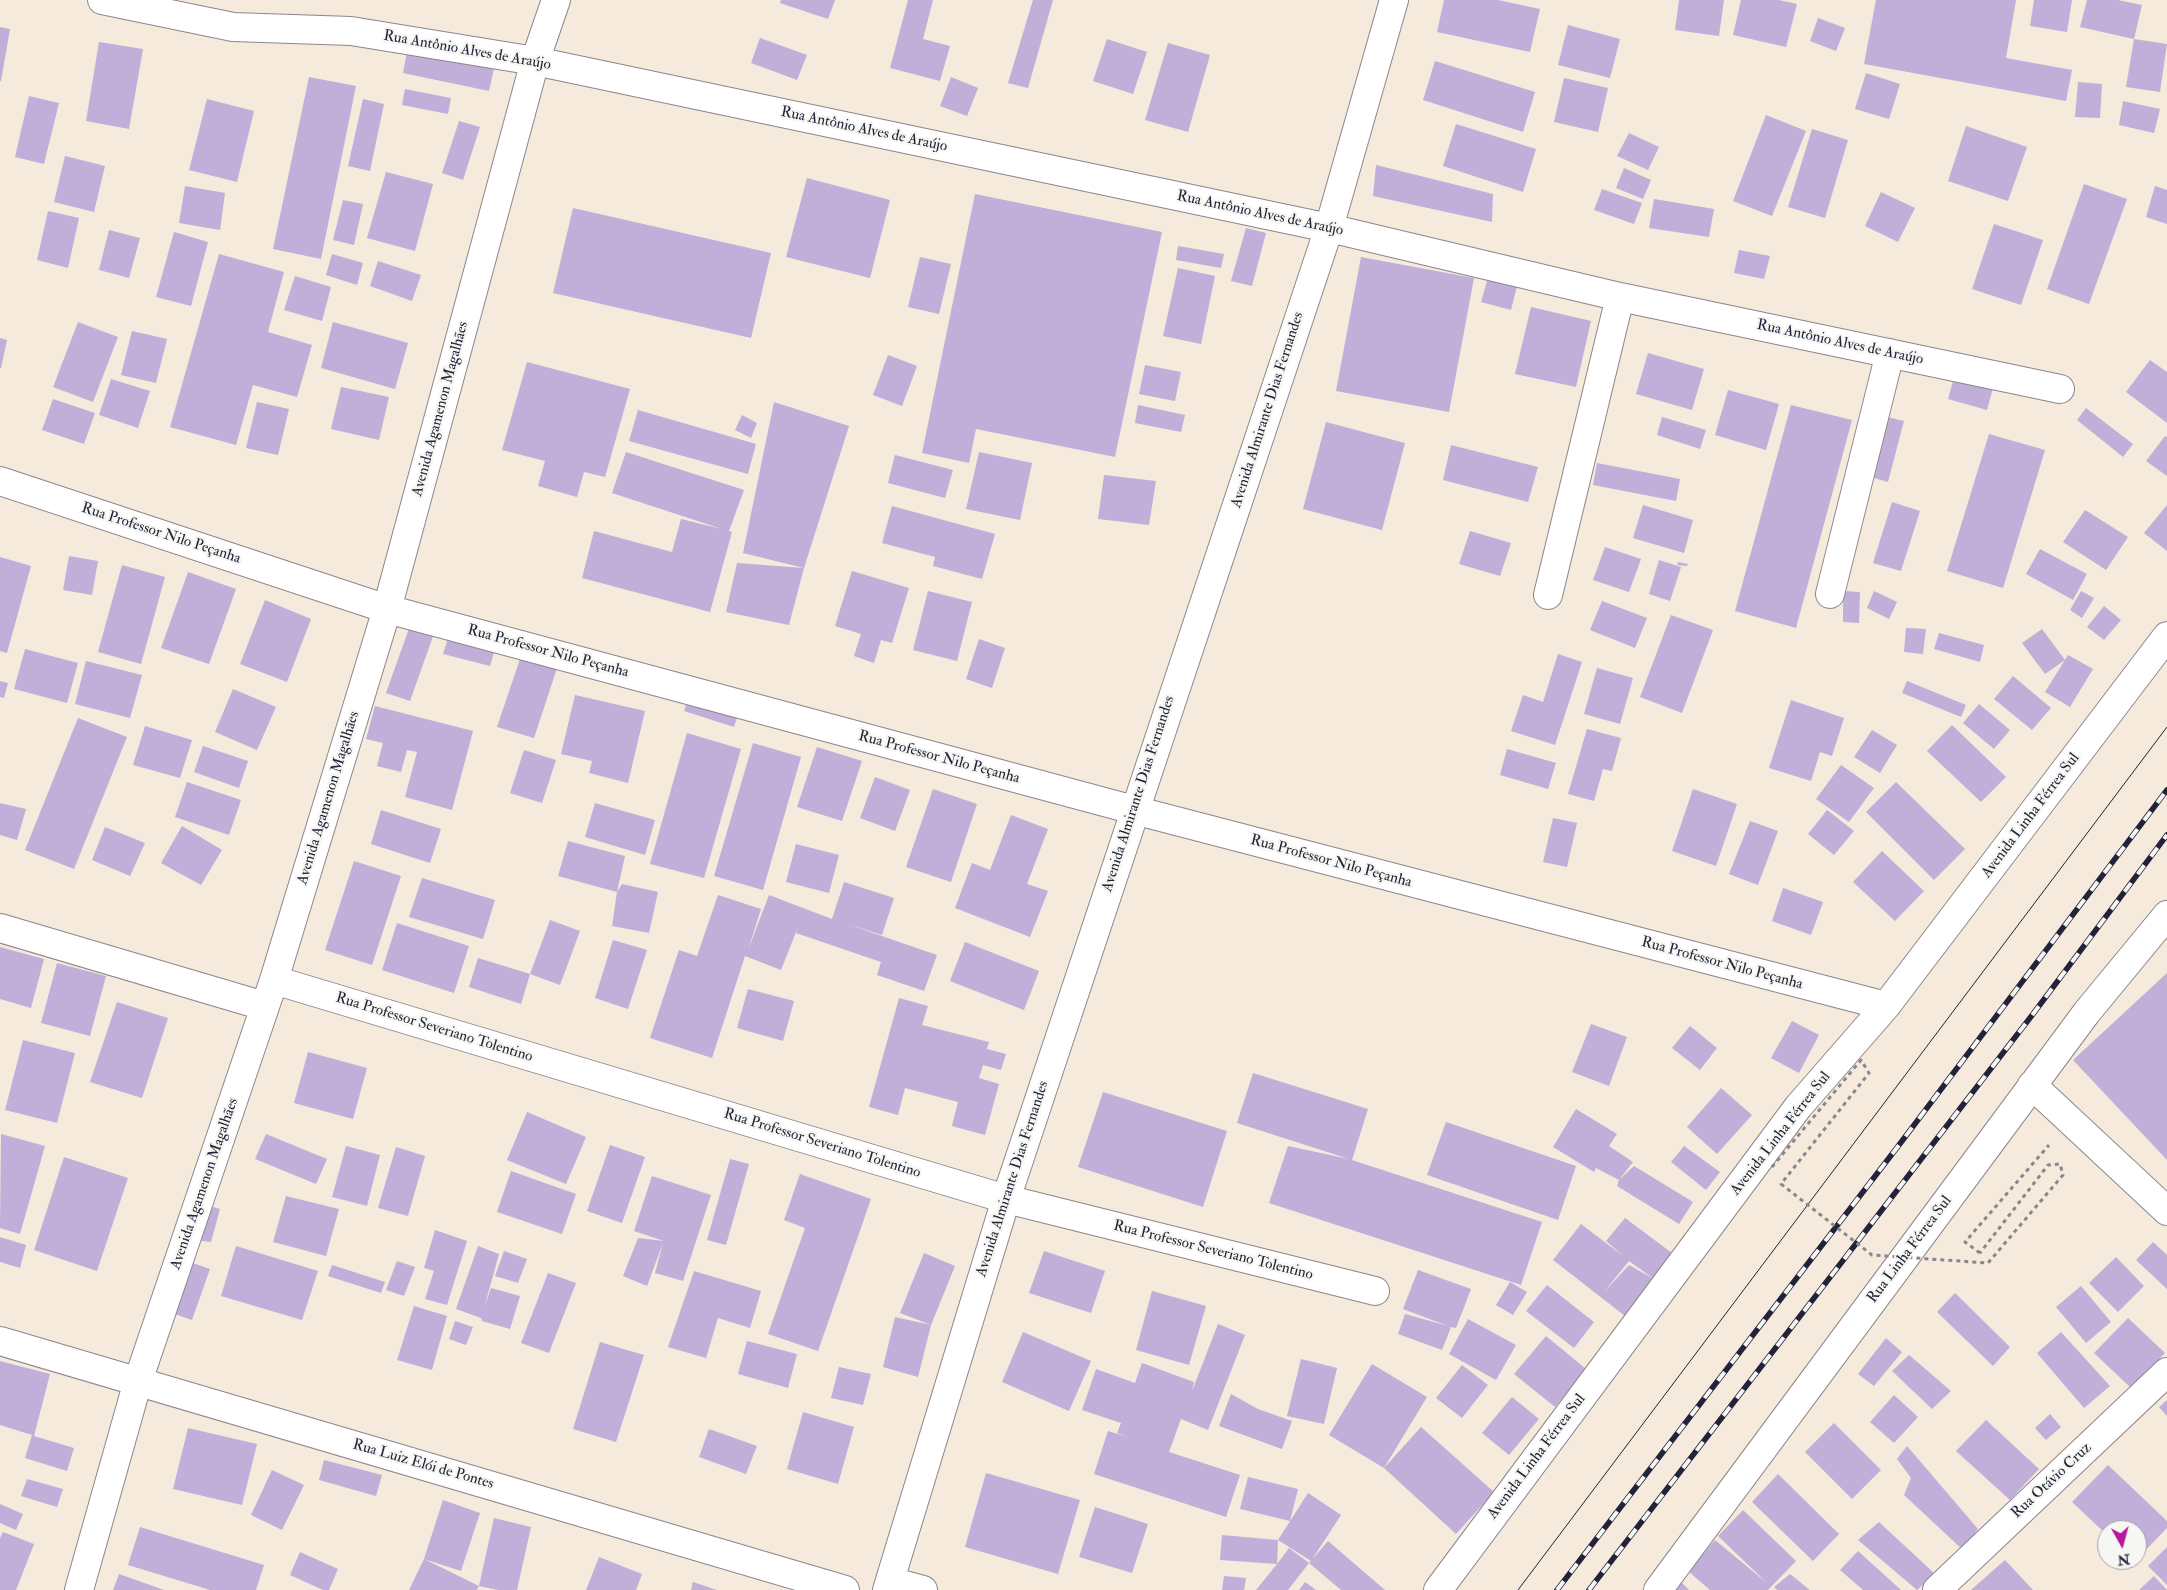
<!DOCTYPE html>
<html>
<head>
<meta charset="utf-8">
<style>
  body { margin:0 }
  #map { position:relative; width:2167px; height:1590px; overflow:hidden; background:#f5eadc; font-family:"IM FELL Double Pica",serif }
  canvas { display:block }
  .north { position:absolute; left:2097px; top:1520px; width:50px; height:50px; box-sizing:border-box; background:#f6f6f2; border:1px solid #a1a1a9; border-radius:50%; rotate:173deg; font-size:14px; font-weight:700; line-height:20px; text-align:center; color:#22223b }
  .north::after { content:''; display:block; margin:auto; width:18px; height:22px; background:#b5179e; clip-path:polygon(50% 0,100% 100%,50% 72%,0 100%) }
</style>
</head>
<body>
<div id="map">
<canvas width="2167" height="1590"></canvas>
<div class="north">N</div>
</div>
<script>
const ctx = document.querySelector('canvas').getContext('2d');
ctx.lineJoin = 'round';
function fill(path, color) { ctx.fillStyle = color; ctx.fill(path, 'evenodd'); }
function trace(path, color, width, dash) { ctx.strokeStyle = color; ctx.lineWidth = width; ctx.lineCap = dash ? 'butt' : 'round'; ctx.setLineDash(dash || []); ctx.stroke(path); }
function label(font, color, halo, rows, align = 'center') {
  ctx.font = font + ' "IM FELL Double Pica",serif'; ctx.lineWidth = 4.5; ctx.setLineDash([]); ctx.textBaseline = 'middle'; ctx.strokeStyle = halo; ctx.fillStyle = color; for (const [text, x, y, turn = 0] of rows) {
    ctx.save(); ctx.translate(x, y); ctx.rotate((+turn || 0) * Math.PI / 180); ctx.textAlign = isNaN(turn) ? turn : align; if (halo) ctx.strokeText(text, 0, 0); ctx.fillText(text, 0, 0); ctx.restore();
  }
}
const building = new Path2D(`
  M781 0H835L828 19 780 3Z
  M908 0H933L923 39 950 46 940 81 890 68Z
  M1033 0H1053L1028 88 1008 83Z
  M1444 0H1498L1540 9 1530 52 1437 32Z
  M1679 0H1724L1719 36 1675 30Z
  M1741 0H1779L1797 4 1786 47 1733 35Z
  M1876 0H2016L2006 58 2072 70 2066 101 1864 64Z
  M2034 0H2072L2067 32 2030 26Z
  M2087 0H2118L2142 5 2134 39 2080 27Z
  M1818 18 1845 28 1836 51 1810 41Z
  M1568 25 1620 39 1610 78 1558 65Z
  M0 27 10 29 1 81H0Z
  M760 38 807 55 797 80 751 63Z
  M1107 39 1147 52 1133 94 1093 81Z
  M2134 39 2167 44 2160 92 2126 87Z
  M99 42 143 49 129 129 86 121Z
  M1168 43 1210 55 1188 132 1145 120Z
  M408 46 495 64 489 91 403 73Z
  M1435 61 1535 92 1523 132 1423 100Z
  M1866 73 1900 84 1889 119 1855 109Z
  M309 77 356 86 321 259 273 249Z
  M951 77 978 88 967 116 940 106Z
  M1564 78 1608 88 1598 132 1554 122Z
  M2078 82 2102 84 2100 118 2075 117Z
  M405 89 451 98 448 114 402 105Z
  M29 96 59 103 44 164 15 157Z
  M207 99 254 111 237 182 189 170Z
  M363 99 384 104 370 171 348 166Z
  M2123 101 2160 109 2154 133 2119 125Z
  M1766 115 1806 131 1772 216 1733 201Z
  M459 121 480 127 463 180 442 173Z
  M1456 124 1536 149 1523 192 1443 166Z
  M1966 126 2027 147 2008 201 1948 181Z
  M1812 129 1848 140 1825 218 1788 207Z
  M1629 133 1659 147 1648 170 1617 156Z
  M65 156 105 166 94 212 54 202Z
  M1376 165 1493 194 1492 222 1373 196Z
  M1624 168 1651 180 1643 199 1616 188Z
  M386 172 433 184 415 251 367 238Z
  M807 178 890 200 870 278 786 257Z
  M2084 184 2127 199 2089 304 2047 289Z
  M185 186 225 193 220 230 179 223Z
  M2155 186 2167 190V224L2146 217Z
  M1602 189 1642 203 1634 224 1594 210Z
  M1881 192 1915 208 1898 242 1865 226Z
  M975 194 1162 232 1115 457 976 429 969 463 922 453Z
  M1654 199 1714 209 1709 237 1649 228Z
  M343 200 363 204 354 245 333 240Z
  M573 208 771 253 751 338 553 293Z
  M48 211 79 218 68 268 37 260Z
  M1994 224 2043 240 2021 305 1972 289Z
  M1246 228 1266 233 1252 286 1231 281Z
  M109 230 140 238 129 278 99 270Z
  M174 232 208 242 191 306 156 297Z
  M1178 246 1224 254 1221 268 1176 260Z
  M1739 250 1770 256 1764 279 1734 273Z
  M219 254 284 272 268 332 312 345 297 397 253 385 236 445 170 427Z
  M332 254 363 263 357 285 326 275Z
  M920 257 951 264 939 314 908 307Z
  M1361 257 1474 278 1449 412 1336 391Z
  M378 261 421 275 412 301 370 286Z
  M1178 268 1215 276 1201 344 1163 336Z
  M1489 274 1518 282 1511 310 1481 302Z
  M295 276 331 287 322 321 284 310Z
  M1531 307 1591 321 1576 387 1515 374Z
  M78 322 118 337 93 402 53 387Z
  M333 322 408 343 395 389 321 368Z
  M132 331 167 339 156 383 121 375Z
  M0 338 7 340 1 368H0Z
  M1648 353 1704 369 1692 410 1636 394Z
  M888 355 917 366 902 406 873 395Z
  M2150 360 2167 372V423L2126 392Z
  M527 362 630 389 605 477 584 472 577 497 538 486 545 461 502 450Z
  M1145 365 1181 372 1175 401 1139 394Z
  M1955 374 1994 384 1987 410 1948 399Z
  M111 379 150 391 138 428 99 415Z
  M341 387 389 397 379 440 331 429Z
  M1728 390 1779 404 1766 450 1715 435Z
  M53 399 95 413 84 444 42 430Z
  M257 402 289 409 278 455 246 448Z
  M774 402 849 426 804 568 743 553Z
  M1138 405 1185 415 1181 432 1135 423Z
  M1791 405 1852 420 1796 628 1735 611Z
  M2086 408 2133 444 2123 457 2077 420Z
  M638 410 756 444 748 474 629 441Z
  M742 415 757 423 751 438 735 430Z
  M1883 416 1904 421 1888 482 1867 476Z
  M1662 417 1706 430 1700 449 1657 435Z
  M1326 422 1405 443 1382 530 1303 509Z
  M1989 434 2045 450 2003 588 1947 571Z
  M2165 436 2167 437V476L2146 461Z
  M1451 445 1538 467 1528 502 1443 480Z
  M626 452 744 490 729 531 732 532 710 612 582 578 594 531 672 552 681 519 722 529 612 493Z
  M979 452 1032 463 1020 520 966 509Z
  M895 455 953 470 945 498 888 483Z
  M1597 463 1680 479 1676 501 1593 485Z
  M1104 475 1156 481 1149 525 1098 519Z
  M1892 502 1920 511 1901 571 1873 563Z
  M1643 505 1693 520 1684 553 1633 538Z
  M2167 505V551L2144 533Z
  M892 506 995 534 982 579 933 566 935 557 882 543Z
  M2085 510 2128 537 2106 570 2063 542Z
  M1470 531 1511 543 1500 576 1459 564Z
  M1605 547 1641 559 1629 592 1593 580Z
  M2040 549 2087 574 2073 600 2026 574Z
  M69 556 98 561 92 595 63 590Z
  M0 557 31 566 7 653 0 651Z
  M1659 560 1681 567 1670 601 1649 594Z
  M1678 562 1688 564 1687 566 1677 565Z
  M737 563 804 568 789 625 726 612Z
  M122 565 165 577 141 664 98 652Z
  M852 571 909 588 892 643 881 640 874 663 854 656 861 634 835 626Z
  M188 572 236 589 209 664 161 648Z
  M928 591 972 602 957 661 913 650Z
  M1843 591 1860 592 1859 623 1843 622Z
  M1874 591 1897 602 1889 619 1867 608Z
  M2081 591 2094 598 2082 618 2070 610Z
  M265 600 311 619 287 682 240 664Z
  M1602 601 1647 618 1635 648 1590 630Z
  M2104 606 2121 620 2104 640 2087 627Z
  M1671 615 1713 630 1682 713 1640 697Z
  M412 620 436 628 410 701 386 693Z
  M1906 628 1926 629 1923 654 1904 652Z
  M451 629 497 642 490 666 443 654Z
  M2042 629 2065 660 2045 674 2022 643Z
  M1939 633 1984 645 1980 662 1934 649Z
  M979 639 1005 648 992 688 966 679Z
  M25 649 78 663 67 703 14 689Z
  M523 650 559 662 534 738 497 727Z
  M1558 654 1582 662 1555 745 1511 731 1523 695 1543 702Z
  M2068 655 2093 669 2070 707 2045 692Z
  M86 661 142 675 130 718 75 704Z
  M1597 668 1633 678 1620 724 1584 714Z
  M2013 676 2051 708 2032 730 1994 699Z
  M0 681 8 683 4 698 0 697Z
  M1907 681 1966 705 1961 717 1902 693Z
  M233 689 276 707 257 750 215 732Z
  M690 694 739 711 734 727 684 711Z
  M575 695 645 711 628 783 589 773 592 761 561 754Z
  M1791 700 1844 718 1832 756 1820 752 1811 781 1769 768Z
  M1979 704 2010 730 1994 749 1963 723Z
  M375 706 473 731 452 810 405 797 417 752 407 750 401 772 377 766 383 743 366 739Z
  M78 718 127 737 74 869 25 850Z
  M1952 725 2006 777 1981 802 1927 751Z
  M145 726 192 740 180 778 133 765Z
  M1587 729 1621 738 1612 771 1603 769 1594 801 1568 794Z
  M1872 730 1897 745 1880 773 1854 757Z
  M687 733 741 749 704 878 650 864Z
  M753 743 801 757 763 890 714 876Z
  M203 746 248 761 239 788 194 772Z
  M817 747 862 761 842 821 797 807Z
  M1507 749 1556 763 1548 789 1500 775Z
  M524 750 556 760 542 803 510 793Z
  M1841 765 1874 788 1849 822 1816 799Z
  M875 777 910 790 895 831 860 818Z
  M187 782 241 800 229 835 175 817Z
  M1896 782 1965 849 1934 880 1866 812Z
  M933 789 977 804 951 882 906 867Z
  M1693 789 1737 804 1716 866 1672 851Z
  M0 803 26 809 17 840 0 835Z
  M595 803 655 820 645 855 585 837Z
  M381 810 441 829 430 863 371 844Z
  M1827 810 1854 831 1834 855 1808 834Z
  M1011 815 1048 829 1027 884 1048 891 1030 937 955 908 972 863 990 870Z
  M1553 818 1577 823 1567 867 1543 862Z
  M1750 821 1778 831 1758 885 1729 874Z
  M182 826 222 850 201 885 161 863Z
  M105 827 145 843 130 876 92 860Z
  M568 841 625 856 617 892 558 876Z
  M796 844 839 855 829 893 786 882Z
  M1882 851 1924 891 1895 921 1853 882Z
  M354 861 401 876 372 965 325 950Z
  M422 878 495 900 483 939 409 917Z
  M844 882 894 898 882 935 847 924 937 955 924 991 877 975 881 962 796 933 798 927 781 970 745 956 712 1058 650 1038 679 950 697 956 718 895 761 909 748 950 769 895 832 919Z
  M622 884 658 892 649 933 612 926 617 892Z
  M1783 888 1823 902 1811 935 1772 921Z
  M550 920 580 931 560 985 530 974Z
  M397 923 469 946 454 993 382 970Z
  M613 940 647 950 628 1009 595 998Z
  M965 942 1039 971 1024 1010 950 981Z
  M0 947 44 959 31 1008 0 999Z
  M478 958 530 974 521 1004 469 987Z
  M57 963 106 976 90 1036 41 1023Z
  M2167 973V1160L2073 1060Z
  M748 989 794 1001 783 1041 737 1028Z
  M899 998 928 1006 922 1025 989 1042 987 1049 1006 1054 1001 1070 983 1065 979 1078 999 1084 985 1135 952 1126 958 1102 905 1088 898 1115 869 1107Z
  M117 1002 168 1018 142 1098 90 1082Z
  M1792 1021 1819 1035 1799 1073 1771 1058Z
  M1591 1024 1627 1037 1609 1086 1572 1072Z
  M1690 1026 1717 1048 1700 1070 1672 1048Z
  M23 1040 75 1053 57 1123 5 1110Z
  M308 1052 367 1068 353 1119 294 1103Z
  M1253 1073 1368 1109 1352 1160 1542 1222 1521 1285 1269 1203 1288 1146 1349 1159 1237 1123Z
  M1721 1088 1752 1115 1717 1154 1687 1127Z
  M1103 1092 1227 1131 1203 1207 1078 1167Z
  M1576 1109 1617 1134 1609 1146 1633 1162 1619 1180 1596 1168 1594 1172 1553 1147Z
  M527 1112 586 1137 566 1184 507 1160Z
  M1446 1122 1576 1166 1558 1220 1427 1175Z
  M1 1134 45 1146 20 1234 0 1228Z
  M266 1134 327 1159 316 1184 255 1159Z
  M610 1145 645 1157 622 1223 587 1211Z
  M346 1146 380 1155 367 1206 332 1197Z
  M1684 1146 1720 1172 1706 1190 1671 1162Z
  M396 1147 425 1156 408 1216 378 1208Z
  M64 1157 128 1178 97 1271 34 1250Z
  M730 1159 749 1164 726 1245 707 1240Z
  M1634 1166 1693 1202 1679 1224 1617 1186 1619 1180Z
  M511 1171 576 1194 562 1234 497 1212Z
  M800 1174 871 1199 818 1351 768 1334 805 1228 784 1220Z
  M652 1176 711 1195 683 1281 655 1273 663 1243 647 1286 623 1276 638 1238 664 1241 634 1231Z
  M286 1196 339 1209 326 1256 273 1242Z
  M206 1205 220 1209 211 1242 193 1240Z
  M1625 1218 1672 1253 1625 1316 1553 1260 1581 1224 1623 1256 1606 1241ZM1629 1261 1654 1279 1629 1265 1603 1293Z
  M435 1230 467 1241 447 1305 425 1299 434 1271 424 1268Z
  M0 1237 26 1245 20 1268 0 1262Z
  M2153 1242 2167 1255V1289L2136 1260Z
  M236 1246 318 1271 302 1320 221 1296Z
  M478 1246 499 1254 484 1308 491 1288 520 1296 510 1329 482 1321 481 1318 456 1309Z
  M504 1251 527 1259 518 1283 495 1276Z
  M1044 1251 1105 1271 1091 1313 1029 1293Z
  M924 1253 955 1266 931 1325 900 1313Z
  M2116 1257 2144 1286 2118 1312 2089 1283Z
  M184 1260 210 1269 192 1320 166 1311Z
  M397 1261 415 1267 404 1296 386 1290Z
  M332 1265 385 1282 381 1293 328 1276Z
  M1418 1270 1471 1289 1456 1328 1451 1327 1442 1350 1398 1334 1405 1314 1448 1326 1403 1309Z
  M694 1271 761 1291 750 1328 718 1318 706 1358 668 1347Z
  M548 1273 576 1283 549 1353 521 1343Z
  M1510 1282 1527 1292 1513 1315 1496 1305Z
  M1547 1285 1594 1322 1574 1348 1526 1311Z
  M2081 1286 2111 1322 2086 1343 2056 1307Z
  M1152 1291 1206 1306 1189 1365 1136 1350Z
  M1955 1293 2010 1347 1993 1366 1937 1312Z
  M414 1306 447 1316 432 1370 397 1360Z
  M895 1317 931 1325 918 1377 883 1367Z
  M2128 1318 2165 1353 2131 1388 2094 1353Z
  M1468 1319 1516 1345 1496 1380 1449 1354Z
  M455 1321 473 1327 466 1345 449 1339Z
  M1218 1324 1245 1335 1208 1430 1181 1419 1169 1452 1240 1475 1226 1517 1094 1474 1108 1431 1131 1438 1117 1433 1121 1423 1082 1410 1096 1369 1135 1383 1142 1363 1194 1382 1192 1391Z
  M1023 1332 1091 1361 1069 1411 1002 1382Z
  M2061 1332 2110 1386 2084 1408 2037 1353Z
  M1546 1336 1586 1369 1555 1407 1514 1374Z
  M1886 1338 1902 1352 1874 1386 1858 1374Z
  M747 1341 797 1354 788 1388 738 1374Z
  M600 1342 644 1355 616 1442 573 1429Z
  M1909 1355 1951 1391 1932 1409 1892 1371Z
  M1301 1359 1337 1368 1324 1424 1287 1416Z
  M0 1361 50 1374 34 1436 74 1448 67 1471 25 1458 32 1435 0 1425Z
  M1372 1364 1427 1397 1384 1468 1329 1435Z
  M1462 1365 1488 1385 1462 1418 1436 1398Z
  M839 1367 871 1374 863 1405 831 1398Z
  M1231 1394 1258 1409 1292 1421 1282 1449 1219 1426Z
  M1894 1395 1918 1417 1894 1443 1870 1422Z
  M1512 1397 1539 1419 1509 1455 1482 1433Z
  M2167 1400V1416L2159 1407Z
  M803 1412 854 1427 838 1484 787 1469Z
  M2050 1414 2061 1427 2046 1440 2035 1428Z
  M1986 1420 2039 1469 2010 1500 1956 1451Z
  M1834 1423 1881 1470 1852 1499 1805 1452Z
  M1421 1427 1494 1492 1456 1534 1384 1468Z
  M188 1428 257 1444 242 1505 173 1489Z
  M709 1429 757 1446 746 1474 699 1457Z
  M1907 1446 1978 1529 1963 1550 1904 1495 1911 1478 1897 1459Z
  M324 1460 382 1475 376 1496 319 1480Z
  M2108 1465 2167 1521V1528L2137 1559V1530H2107V1535L2072 1502Z
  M272 1470 304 1485 282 1530 251 1515Z
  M986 1473 1080 1500 1058 1574 965 1547Z
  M1778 1474 1839 1534 1813 1561 1752 1502Z
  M1248 1477 1298 1489 1290 1521 1240 1509Z
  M27 1479 63 1489 57 1507 21 1496Z
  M1308 1493 1341 1515 1311 1561 1278 1540Z
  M443 1500 480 1513 461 1571 424 1559Z
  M0 1504 23 1514 16 1530 0 1523Z
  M1095 1507 1148 1524 1132 1573 1079 1557Z
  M1743 1510 1796 1561 1768 1590H1710L1688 1571 1715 1540 1767 1583 1718 1536Z
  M494 1518 531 1527 517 1590H498L479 1586Z
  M1879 1522 1935 1574 1917 1590 1858 1540Z
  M140 1527 264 1565 256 1590H210L128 1565Z
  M3 1532 34 1544 16 1590H0V1538Z
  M1222 1535 1278 1540 1277 1564 1289 1548 1309 1563 1288 1590H1256L1277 1564 1220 1560Z
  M1328 1541 1385 1590H1341L1309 1563Z
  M2167 1547V1585L2148 1566Z
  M1858 1551 1901 1590H1863L1840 1570Z
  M300 1552 338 1569 329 1590H323L290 1575Z
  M599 1557 642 1574 636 1590H586Z
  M424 1559 479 1586 477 1590H409Z
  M2005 1560 2033 1590H1971Z
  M119 1574 164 1590H113Z
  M1790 1574 1810 1590H1777L1774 1587Z
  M1224 1576 1246 1578 1244 1590H1222Z
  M2154 1576 2167 1590H2139Z
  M693 1582 717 1590H691Z
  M1305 1582 1316 1590H1299Z
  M1681 1582 1689 1590H1673Z`);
const path = new Path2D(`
  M1980 1253 1965 1242 2049 1145`);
const street = new Path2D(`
  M102 0 233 27 351 31 535 61 1329 228 1620 297 2060 389
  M0 481 387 609 1134 810 1886 1006
  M1830 594 1890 353
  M1548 595 1620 297
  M0 928 264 1006
  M274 980 1006 1199 1375 1291
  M2032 1085 2167 1211
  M0 1341 845 1590
  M890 1581 923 1590
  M79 1590 138 1381 274 980 387 609 535 61 556 0
  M887 1590 1006 1199 1329 228 1394 0
  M1438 1590 1798 1107 1886 1006 2167 636
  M1658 1590 2087 1012 2167 915
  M1937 1590 2167 1372`);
const tram = new Path2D(`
  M1518 1590 2167 727`);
const rail = new Path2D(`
  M1557 1590 1899 1145 2167 790
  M1589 1590 2033 1014 2167 835`);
const pathBridge = new Path2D(`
  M1772 1167 1861 1060 1869 1073 1781 1184 1872 1255 1988 1263 2063 1175 2060 1164 2048 1165 1980 1253`);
const streetNames = [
  ["Rua Antônio Alves de Araújo",467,51,10],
  ["Rua Antônio Alves de Araújo",864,130,12],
  ["Rua Antônio Alves de Araújo",1260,214,12],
  ["Rua Antônio Alves de Araújo",1840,343,12],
  ["Avenida Agamenon Magalhães",441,409,-75],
  ["Avenida Almirante Dias Fernandes",1268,410,-72],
  ["Rua Professor Nilo Peçanha",161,534,18],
  ["Rua Professor Nilo Peçanha",548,652,15],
  ["Rua Professor Nilo Peçanha",939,758,15],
  ["Avenida Almirante Dias Fernandes",1139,794,-72],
  ["Avenida Agamenon Magalhães",329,798,-73],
  ["Avenida Linha Férrea Sul",2031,816,-53],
  ["Rua Professor Nilo Peçanha",1331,862,15],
  ["Rua Professor Nilo Peçanha",1722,964,15],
  ["Rua Professor Severiano Tolentino",434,1028,17],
  ["Avenida Linha Férrea Sul",1781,1134,-52],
  ["Rua Professor Severiano Tolentino",822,1144,17],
  ["Avenida Almirante Dias Fernandes",1013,1179,-72],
  ["Avenida Agamenon Magalhães",205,1184,-71],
  ["Rua Linha Férrea Sul",1910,1250,-53],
  ["Rua Professor Severiano Tolentino",1213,1251,14],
  ["Avenida Linha Férrea Sul",1537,1457,-53],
  ["Rua Luiz Elói de Pontes",423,1465,16],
  ["Rua Otávio Cruz",2052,1481,-43]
];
fill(building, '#c1aed9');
trace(street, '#8c868c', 30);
trace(path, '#8c868c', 3, [4, 4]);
trace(street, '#fff', 28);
trace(tram, '#22223b', 1);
trace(rail, '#22223b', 5.5);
trace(rail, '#f6f6f2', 4, [11]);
trace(pathBridge, '#8c868c', 3, [4, 4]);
label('15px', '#22223b', '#f6f6f2', streetNames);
</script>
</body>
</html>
